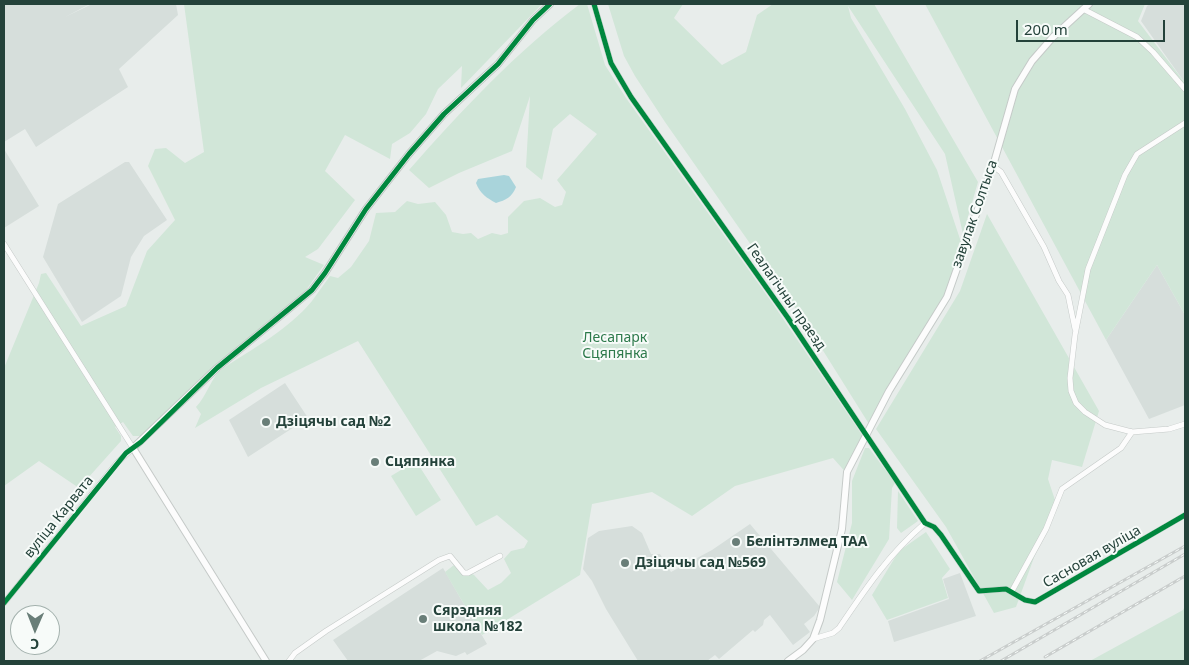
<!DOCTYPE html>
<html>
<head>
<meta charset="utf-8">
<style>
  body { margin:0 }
  #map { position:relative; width:1189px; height:665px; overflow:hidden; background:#e8edeb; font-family:"Noto Sans",sans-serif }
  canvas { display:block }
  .frame { position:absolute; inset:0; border:5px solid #24423a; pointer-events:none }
  .north { position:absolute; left:10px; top:605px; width:50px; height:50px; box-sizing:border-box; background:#f7fbf9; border:1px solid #a3b1ad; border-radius:50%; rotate:181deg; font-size:14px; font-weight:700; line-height:20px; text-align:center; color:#24423a }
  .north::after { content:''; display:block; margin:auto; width:18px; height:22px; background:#697e78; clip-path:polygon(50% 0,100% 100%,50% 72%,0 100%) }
  .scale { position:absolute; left:1016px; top:20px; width:149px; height:22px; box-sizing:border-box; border:2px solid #24423a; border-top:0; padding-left:6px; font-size:15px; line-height:18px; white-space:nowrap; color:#24423a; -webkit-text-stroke:4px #f7fbf9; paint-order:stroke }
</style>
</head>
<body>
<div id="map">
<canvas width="1189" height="665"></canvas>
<div class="frame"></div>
<div class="north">С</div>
<div class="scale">200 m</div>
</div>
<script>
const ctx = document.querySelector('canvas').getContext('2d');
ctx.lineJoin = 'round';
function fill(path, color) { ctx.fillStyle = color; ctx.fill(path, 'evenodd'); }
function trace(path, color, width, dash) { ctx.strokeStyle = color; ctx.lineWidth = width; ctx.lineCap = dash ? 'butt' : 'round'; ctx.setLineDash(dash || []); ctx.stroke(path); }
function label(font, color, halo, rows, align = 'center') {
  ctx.font = font + ' "Noto Sans",sans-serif'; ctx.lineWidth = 4; ctx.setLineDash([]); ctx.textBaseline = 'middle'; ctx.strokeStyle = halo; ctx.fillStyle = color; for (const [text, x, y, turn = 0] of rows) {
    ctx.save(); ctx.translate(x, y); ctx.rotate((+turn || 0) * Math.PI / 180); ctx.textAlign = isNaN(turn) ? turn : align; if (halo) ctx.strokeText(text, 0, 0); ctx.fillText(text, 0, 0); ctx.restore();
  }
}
const built = new Path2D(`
  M4 4H90L65 17 92 4H176L178 15 119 69 128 87 36 147 25 129 4 142Z
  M1150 4H1185V83L1141 21 1147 6Z
  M4 149 39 206 4 228Z
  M125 162H129L167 220 144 236 131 257 121 296 82 322 43 257 58 204Z
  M1157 265 1185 315V405L1149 419 1106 340Z
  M285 383 308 418 248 457 229 420Z
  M750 524 820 607 814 616 804 624 810 632 793 645 770 615 764 620 763 625 755 632 753 630 719 659 715 655 707 661H638L606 609 592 581 583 569 588 538 599 531 632 526 642 533 651 554H660L671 572 712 550Z
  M443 568 487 644 467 655 465 652 456 656 437 651 419 661H348L333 640Z
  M960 573 976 616 894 642 888 621 949 599 943 579Z`);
const green = new Path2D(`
  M184 4H542L461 88 462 66 438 89 426 114 410 133 392 144 390 159 345 135 325 171 355 200 318 249 305 257 324 265 306 290 295 300 200 379 141 436H133L123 422 115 427 121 436V441L79 488 39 461 4 486V368L39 283 41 274 46 273 81 326 126 306 147 251 175 220 148 166 155 149 166 148 185 163 204 152Z
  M580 4H587L605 65 626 98 773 304 864 438 850 466 849 476 833 458 735 486 692 516 652 492 592 504 580 575 482 635 445 572 454 565 474 575 488 590 501 583 511 573 504 559 511 551 524 548 528 541 497 515 476 526 358 341 261 388 195 428 201 414 196 407C207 396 211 377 222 369 252 349 288 330 312 301 318 293 324 284 330 276L338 278 351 267 369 241 376 213 395 212 407 201 418 204 435 202 446 215 452 232 463 234 471 233 478 239 492 233 501 235 508 233V217L524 201 540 198 555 207 562 205 566 192 557 180 597 134 570 114 553 129 542 180 526 167 530 96 512 151 459 173 429 188 409 170C461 111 517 51 580 4Z
  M608 4H683L674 18 722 65 746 52 757 15 773 4H874L978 182 963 234 945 154 848 6 851 18 905 109 937 170 964 251 950 285 869 424 807 325 665 122 635 76 624 56Z
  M925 4H1145L1138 21 1185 83V315L1157 265 1106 340Z
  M987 214 1099 411 1082 467 1052 460 1048 479 1055 500 1016 607 994 613 946 527 876 429 960 291Z
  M865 448H869L895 483 892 488 889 539 852 600 837 582 852 523V481Z
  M416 461 441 500 416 516 391 476Z
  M898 491 918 521 901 533 897 528Z
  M926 532 950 569 942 578 948 598 887 620 872 595 899 551Z
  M1185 606V661H1090L1183 610Z`);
const water = new Path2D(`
  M504 175 509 176 516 187C512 197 506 200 496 203 487 198 480 194 476 183L478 179Z`);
const minor = new Path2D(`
  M594 4 611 63 631 97 788 318 925 523 934 527 941 535 979 591 1006 589 1025 600 1035 602 1185 515
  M1083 9 1137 37 1153 52 1185 89
  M1185 123 1137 154 1125 175 1088 269 1075 335 1070 378 1071 391 1076 403 1085 412 1105 425 1132 432 1169 429 1185 424
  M993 166 1001 172 1044 247 1059 281 1068 295 1075 329
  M4 244 133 448 117 463 4 603
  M1012 591 1046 529 1062 489 1121 448 1132 432
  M813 639 833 633 839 628C866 588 888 555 925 523
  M289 661 295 653 326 631 439 560 450 556 464 573H468L500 556`);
const tertiary = new Path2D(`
  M266 661 133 448 217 368 312 290 325 273 366 209 409 154 444 114 498 64 533 20 550 4
  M788 661 803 650 813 639 820 620 842 529 847 472 889 391 947 297 993 166 1015 89 1032 61 1053 37 1089 4`);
const rail = new Path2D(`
  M1045 657 1185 576
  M980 661 1185 546
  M1001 661 1185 554`);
const cycleway = new Path2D(`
  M594 4 611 63 631 97 788 318 925 523 934 527 941 535 979 591 1006 589 1025 600 1035 602 1185 515
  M4 603 126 453 141 442 217 368 312 290 325 273 366 209 409 154 444 114 498 64 533 20 550 4`);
const markers = [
  [266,422,5,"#697e78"],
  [375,462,5,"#697e78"],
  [736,542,5,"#697e78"],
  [625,563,5,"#697e78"],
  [423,619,5,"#697e78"]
];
const streetNames = [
  ["завулак Солтыса",975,214,-71],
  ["Геалагічны праезд",786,297,55],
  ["вуліца Карвата",59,517,-51],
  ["Сасновая вуліца",1092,557,-30]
];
const parkNames = [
  ["Лесапарк",615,338],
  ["Сцяпянка",615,354]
];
const poiNames = [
  ["Дзіцячы сад №2",276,422],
  ["Сцяпянка",385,462],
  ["Белінтэлмед ТАА",746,542],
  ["Дзіцячы сад №569",635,563],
  ["Сярэдняя",433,611],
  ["школа №182",433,627]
];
fill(built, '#d6dedb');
fill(green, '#d1e6d8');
fill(water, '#a9d4db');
trace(minor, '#c5cac8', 6);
trace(tertiary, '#c5cac8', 8);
trace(minor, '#fcfcfc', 5);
trace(tertiary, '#fcfcfc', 6);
trace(rail, '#c9cdcc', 3);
trace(rail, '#f7fbf9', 1, [4]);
trace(cycleway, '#00873e', 5);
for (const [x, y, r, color] of markers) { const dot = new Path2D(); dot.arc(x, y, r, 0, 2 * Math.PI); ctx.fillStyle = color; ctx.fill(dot); trace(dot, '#f7fbf9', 2); }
label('14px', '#24423a', '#f7fbf9', streetNames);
label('14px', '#2d7a4b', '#f7fbf9', parkNames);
label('bold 14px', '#24423a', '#f7fbf9', poiNames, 'left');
</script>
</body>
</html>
